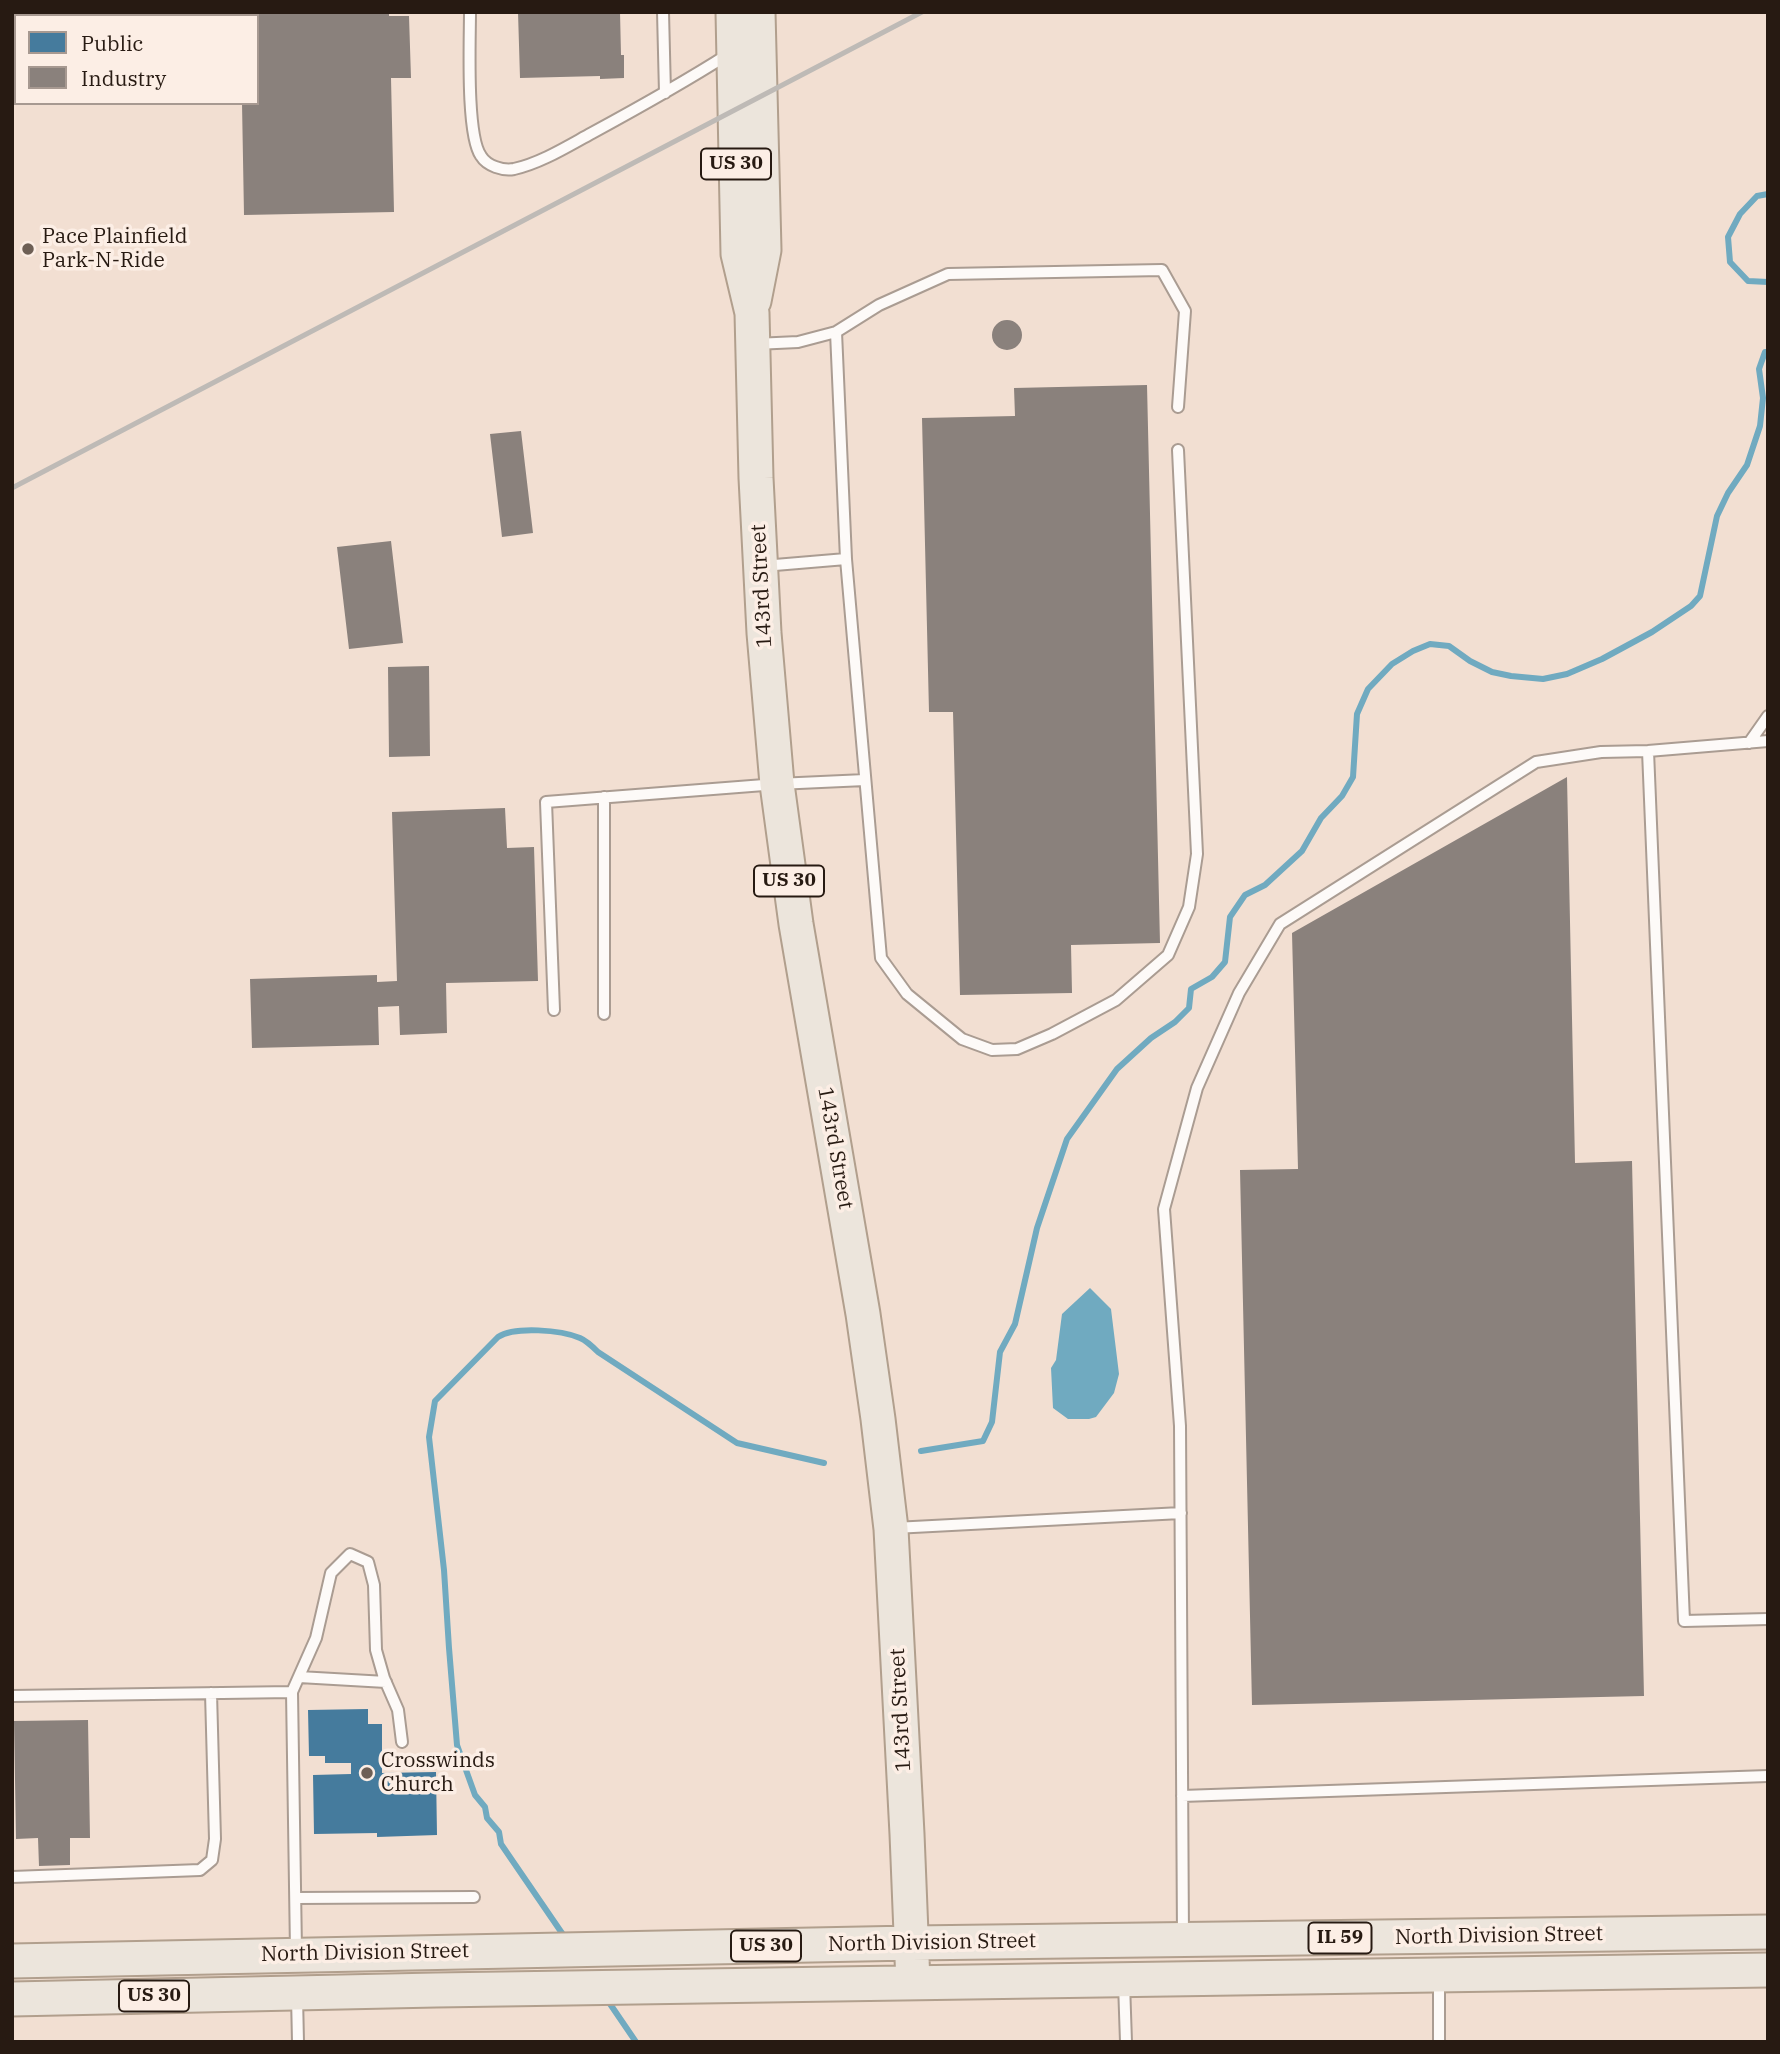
<!DOCTYPE html>
<html>
<head>
<meta charset="utf-8">
<style>
  body { margin:0 }
  #map { position:relative; width:1780px; height:2054px; overflow:hidden; background:#f2dfd2; font-family:"IBM Plex Serif",serif }
  canvas { display:block }
  .frame { position:absolute; inset:0; border:14px solid #271a12; pointer-events:none }
  .legend { position:absolute; left:14px; top:14px; width:245px; height:91px; box-sizing:border-box; background:#fceee5; border:2px solid #a79991; margin:0; padding:9px 12px; list-style:none; font-size:21px; color:#271a12 }
  .legend li { display:flex; align-items:center; gap:14px; height:35px }
  .legend b { width:35px; border:2px solid #a79991 }
</style>
</head>
<body>
<div id="map">
<canvas width="1780" height="2054"></canvas>
<div class="frame"></div>
<ul class="legend">
<li><b style="height:19px;background:#457b9d"></b>Public</li>
<li><b style="height:19px;background:#8a817c"></b>Industry</li>
</ul>
</div>
<script>
const ctx = document.querySelector('canvas').getContext('2d');
ctx.lineJoin = 'round';
function fill(path, color) { ctx.fillStyle = color; ctx.fill(path, 'evenodd'); }
function trace(path, color, width, dash) { ctx.strokeStyle = color; ctx.lineWidth = width; ctx.lineCap = dash ? 'butt' : 'round'; ctx.setLineDash(dash || []); ctx.stroke(path); }
function label(font, color, halo, rows, align = 'center') {
  ctx.font = font + ' "IBM Plex Serif",serif'; ctx.lineWidth = 7; ctx.setLineDash([]); ctx.textBaseline = 'middle'; ctx.strokeStyle = halo; ctx.fillStyle = color; for (const [text, x, y, turn = 0] of rows) {
    ctx.save(); ctx.translate(x, y); ctx.rotate((+turn || 0) * Math.PI / 180); ctx.textAlign = isNaN(turn) ? turn : align; if (halo) ctx.strokeText(text, 0, 0); ctx.fillText(text, 0, 0); ctx.restore();
  }
}
const water = new Path2D(`
  M1090 1288 1111 1309 1119 1374 1114 1393 1096 1417 1089 1419H1068L1053 1408 1051 1368 1056 1360 1062 1314Z`);
const public = new Path2D(`
  M368 1709V1724H382V1773L436 1772 437 1835 377 1837V1833L314 1834 313 1775 351 1774V1763H325V1756H309L308 1710Z`);
const industry = new Path2D(`
  M240 12H389V16H409L411 78H391L394 212 244 215 242 103H257V16H240Z
  M518 12H620L621 55H624V78L600 79V76L520 78Z
  M992 335a15 15 0 1 1 30 0a15 15 0 1 1-30 0Z
  M1147 385 1160 943 1071 945 1072 993 960 995 953 712H929L922 418 1015 416 1014 388Z
  M521 431 533 533 502 537 490 434Z
  M391 541 403 643 349 649 337 547Z
  M429 666 430 756 389 757 388 667Z
  M1567 777 1575 1163 1632 1161 1644 1696 1252 1705 1240 1170 1298 1169 1292 933Z
  M505 808 507 848 534 847 538 981 446 983 447 1033 400 1035 399 1006 378 1007 379 1045 252 1048 250 979 377 975V982L397 981 392 812Z
  M88 1720 90 1838H70V1865L39 1866 38 1838 16 1839 14 1721Z`);
const stream = new Path2D(`
  M1768 194 1757 196 1740 214 1728 237 1730 262 1748 281 1768 282
  M921 1451 983 1441 992 1422 1000 1352 1015 1324 1037 1228 1067 1139 1117 1069 1151 1038 1175 1022 1189 1008 1191 989 1212 977 1225 962 1230 917 1245 895 1265 885 1302 851 1321 818 1342 796 1353 777 1357 714 1368 689 1392 664 1413 651 1430 644 1449 646 1470 661 1492 672 1511 676 1543 679 1567 674 1602 659 1652 632 1691 606 1700 596 1717 516 1728 493 1747 465 1760 426 1763 398 1759 369 1765 352H1768
  M566 1939 501 1844 499 1832 487 1818 485 1807 475 1795 457 1745 449 1648 444 1570 429 1437 435 1401 498 1337C515 1326 561 1330 580 1338 587 1341 593 1347 598 1352L737 1443 824 1463
  M606 1998 636 2042`);
const lane = new Path2D(`
  M470 12C470 41 466 135 481 156 487 166 503 171 514 169 541 163 568 146 592 133 638 108 683 83 727 55
  M663 12 665 93
  M755 344 798 342 836 332 879 305 948 274 1162 270 1185 311 1178 407
  M846 559 881 958 907 994 962 1039 992 1050 1017 1049 1052 1034 1116 1000 1168 955 1189 907 1197 854 1178 450
  M763 566 846 559 836 332
  M1749 743 1768 716
  M1648 751 1684 1621 1768 1619
  M604 797V1014
  M554 1010 546 802 777 784 865 780
  M894 1528 1181 1513
  M299 1677 386 1682
  M292 1692 316 1638 331 1573 350 1554 368 1562 374 1585 376 1650 384 1678 398 1710 402 1742
  M12 1696 292 1692 296 1951
  M1182 1796 1768 1776
  M12 1877 200 1870 212 1860 215 1839 211 1693
  M296 1898 474 1897
  M1183 1938 1180 1426 1164 1209 1197 1088 1239 993 1280 924 1536 762 1601 752 1648 751 1768 741
  M1439 1977V2042
  M1124 1983 1126 2042
  M297 1996 298 2042`);
const primary = new Path2D(`
  M733 12 738 254 752 313 756 478 764 633 777 784 796 924 863 1314 878 1419 891 1529 907 1834 913 1983
  M754 301 764 250 758 12
  M12 1961 912 1943 1768 1932
  M12 1999 436 1990 1768 1970`);
const rail = new Path2D(`
  M12 488 922 12`);
const markers = [
  [28,249,7,"#6e5f55"],
  [367,1773,7,"#6e5f55"]
];
const shields = [
  [736,164,70],
  [789,881,70],
  [1340,1938,63],
  [766,1946,70],
  [154,1996,70]
];
const shieldNames = [
  ["US 30",736,164],
  ["US 30",789,881],
  ["IL 59",1340,1938],
  ["US 30",766,1946],
  ["US 30",154,1996]
];
const poiNames = [
  ["Pace Plainfield",42,237],
  ["Park-N-Ride",42,261],
  ["Crosswinds",381,1761],
  ["Church",381,1785]
];
const streetNames = [
  ["143rd Street",762,586,-93],
  ["143rd Street",835,1148,80],
  ["143rd Street",901,1710,-93],
  ["North Division Street",1499,1936,-1],
  ["North Division Street",932,1943,-1],
  ["North Division Street",365,1953,-1]
];
fill(water, '#70aac0');
fill(public, '#457b9d');
fill(industry, '#8a817c');
trace(stream, '#70aac0', 6);
trace(lane, '#aa9c92', 14);
trace(primary, '#b19f8d', 37);
trace(lane, '#fdfaf8', 10);
trace(primary, '#ece5dc', 33);
trace(rail, '#bebab6', 5);
for (const [x, y, r, color] of markers) { const dot = new Path2D(); dot.arc(x, y, r, 0, 2 * Math.PI); ctx.fillStyle = color; ctx.fill(dot); trace(dot, '#fceee5', 2.5); }
for (const [x, y, w] of shields) { const box = new Path2D(); box.roundRect(x - w / 2, y - 15.5, w, 31, 5); ctx.fillStyle = '#fceee5'; ctx.fill(box); trace(box, '#271a12', 2); }
label('bold 19px', '#271a12', null, shieldNames);
label('21px', '#271a12', '#fceee5', poiNames, 'left');
label('21px', '#271a12', '#fceee5', streetNames);
</script>
</body>
</html>
